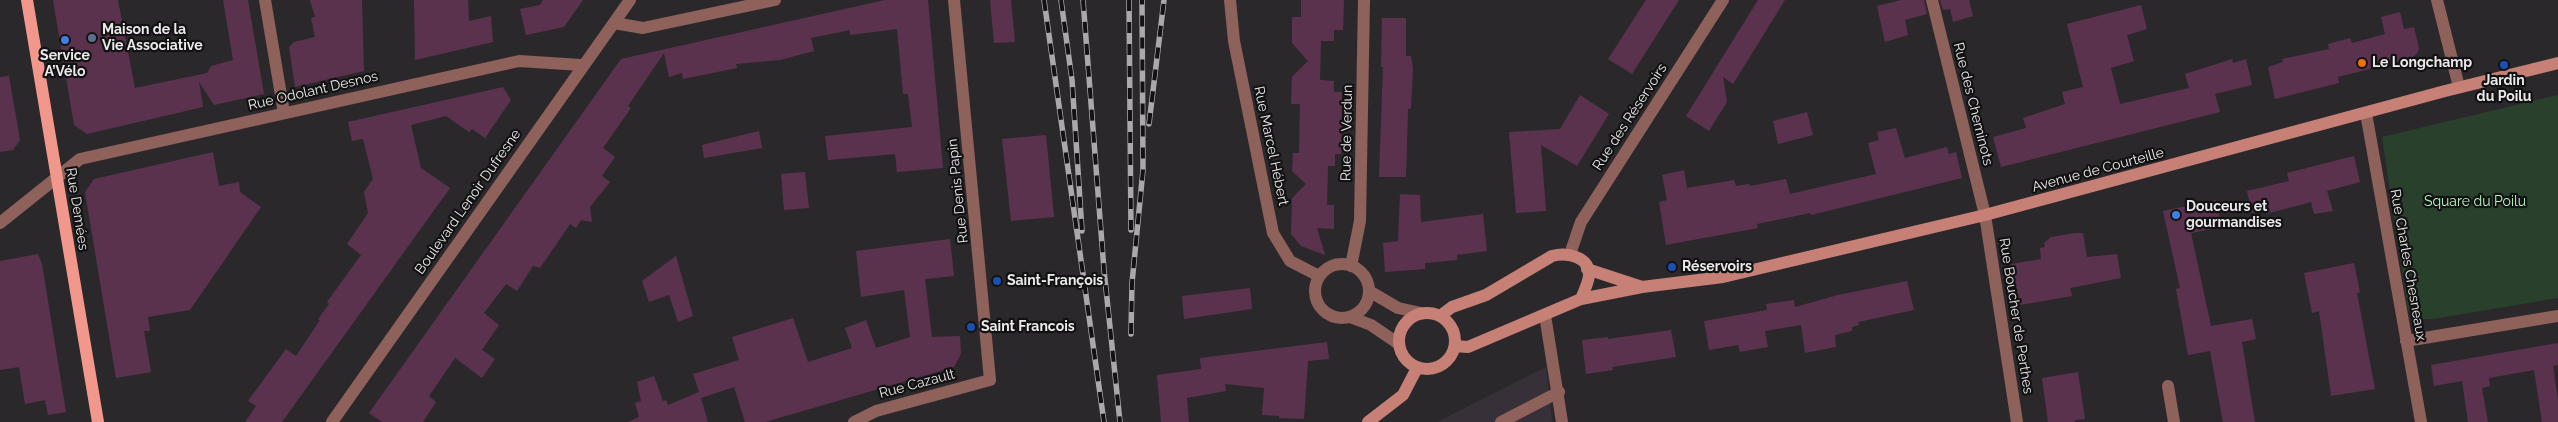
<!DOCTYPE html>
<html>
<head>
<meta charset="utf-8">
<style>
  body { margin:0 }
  canvas { display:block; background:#2b282c }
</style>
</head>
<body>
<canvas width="2558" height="422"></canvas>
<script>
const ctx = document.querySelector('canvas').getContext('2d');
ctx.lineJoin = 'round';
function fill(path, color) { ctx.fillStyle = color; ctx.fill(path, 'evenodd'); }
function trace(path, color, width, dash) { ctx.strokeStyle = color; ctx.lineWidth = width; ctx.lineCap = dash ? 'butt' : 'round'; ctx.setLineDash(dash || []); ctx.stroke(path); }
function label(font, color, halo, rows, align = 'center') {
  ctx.font = font + ' Raleway,sans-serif'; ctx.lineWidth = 4.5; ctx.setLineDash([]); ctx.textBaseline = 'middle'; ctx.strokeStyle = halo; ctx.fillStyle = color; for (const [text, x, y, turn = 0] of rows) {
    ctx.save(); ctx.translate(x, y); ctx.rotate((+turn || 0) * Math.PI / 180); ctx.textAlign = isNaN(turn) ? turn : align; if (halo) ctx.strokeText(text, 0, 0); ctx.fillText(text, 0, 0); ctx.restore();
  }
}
const built = new Path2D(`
  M1546 367 1552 422H1437Z`);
const green = new Path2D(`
  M2558 95V298L2433 319H2418L2408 310 2382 137Z`);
const building = new Path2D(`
  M53 0H118L135 88 207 73 211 66 233 60 223 0H248L264 94 214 105 199 82 203 107 87 134 74 125Z
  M310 0H362L364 71 295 87 289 47 294 42 315 37 311 18 315 17Z
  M414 0H468L469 21 491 16 493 42 415 60Z
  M543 0H583L564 27 526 35 520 9 540 5Z
  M885 0H928L943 168 897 172 895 154 828 160 825 136 912 127 908 94H903L897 29 850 35V30L811 38 814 51 780 60 736 64 737 68 683 79 682 73 669 77 664 53 628 106 631 108 603 148 615 157 602 176 610 182 590 207 592 222 581 220 576 228 570 224 540 268 533 266 517 291 506 284 484 313 499 325 482 350 495 359 482 378 455 358 429 396 436 402 423 422H382L369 413 621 59Z
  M990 0H1011L1015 42 994 43Z
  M1301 0H1344L1343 30H1334V41H1321L1320 80 1334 81V92H1342L1341 154H1335V166H1328L1327 205H1334V229L1317 228 1325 255 1301 246 1291 234 1292 198 1306 184 1292 171 1293 153H1299L1300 104H1291L1292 77 1308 61 1292 43V17H1301Z
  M1646 0H1679L1632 74 1608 59Z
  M1758 0H1785L1733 84 1723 77 1727 102 1709 131 1686 116Z
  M1901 0H1924L1927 14 1905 20 1908 35 1885 42 1877 6Z
  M1940 0H1969L1973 16 1953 22 1950 9 1943 10Z
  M2141 5 2147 29 2127 35 2134 61 2111 68 2120 104 2189 88 2185 74 2232 59 2233 63 2246 59 2252 85 2215 94 2220 112 2001 167 1993 137 2026 128 2023 118 2065 104 2062 92 2083 87 2067 24Z
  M2400 12 2404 29 2414 27 2419 48 2418 52 2412 58 2338 77 2339 83 2275 99 2268 67 2283 62 2282 59 2329 49 2328 44 2350 38 2352 43 2385 34 2381 17Z
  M1382 18H1406V56H1411L1413 68 1411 108 1408 109 1406 177H1379L1383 67H1381Z
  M9 76 20 140 13 150 0 152V77Z
  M503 87 511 100 485 138 472 129 469 132 446 116 411 125 421 168 450 188 282 422H245L256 406 248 401 286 349 296 356 320 320 318 319 329 304 327 302 361 255 347 244 368 213 364 192 373 179 363 139 352 141 348 122Z
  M1580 95 1609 114 1577 166 1541 145 1546 211 1516 213 1509 132 1560 129Z
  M1807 112 1813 135 1778 144 1773 121Z
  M1896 128 1905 158 1947 147 1949 154 1956 152 1962 178 1811 215 1810 213 1757 224 1758 228 1666 245 1659 202 1667 200 1662 175 1684 170 1687 188 1734 180 1736 186 1749 184 1750 186 1786 179 1790 194 1876 174 1868 143 1879 140 1877 132Z
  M759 131 762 148 704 158 702 145Z
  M1046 135 1054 217 1011 221 1002 139Z
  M213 152 219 186 239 182 240 192 261 207 190 310 148 317 150 331H144L151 372 116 378 85 192 94 179Z
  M2354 156 2360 182 2327 191 2333 211 2314 214 2311 202 2266 214 2265 210 2252 213 2247 191 2289 181 2287 173Z
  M805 172 809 208 784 210 781 174Z
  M1400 194 1420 195 1421 222 1483 214 1487 251 1457 255V260L1425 263V269L1385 272 1383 243 1398 241Z
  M2216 200 2222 227 2191 233 2211 326 2252 319 2256 339 2242 342 2255 422H2223L2210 351 2188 355 2176 289 2180 288 2163 211Z
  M2075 233H2083L2087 257 2117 254 2121 278 2070 288 2072 296 2020 305 2011 264 2041 259 2040 248 2045 247 2044 243 2051 237Z
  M950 239 954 276 925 279 932 337 960 336 961 354 954 367 765 422H745L734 387 701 398 708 422H628L639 417 635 403 641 401 637 382 654 376 663 401 666 400 668 405 699 392 693 374 739 360 732 337 764 327 793 318 808 362 852 348 845 328 866 320 876 348 910 337 904 290 861 297 856 251Z
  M38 254 42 264 66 412 48 415 45 400 25 404 19 367 0 370V261Z
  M676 256 693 316 678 322 669 295 649 302 642 281Z
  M2354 263 2360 292 2357 293 2375 389 2331 396 2319 311 2312 313 2304 273Z
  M1907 281 1914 310 1858 322 1859 325 1852 327V331L1835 335 1836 347 1805 353 1801 325 1765 331 1768 347 1740 352 1738 345 1709 350 1704 321 1767 310 1766 304 1794 300 1795 307 1838 295Z
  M1250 288 1252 309 1184 319 1182 296Z
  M1671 330 1676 357 1612 367 1613 370 1586 374 1582 340 1608 337V339Z
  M1327 342 1329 359 1308 361 1304 419 1279 418V416L1262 415 1264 388 1225 384 1226 391 1187 398 1189 422H1161L1157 375 1201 369 1200 358Z
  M2558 343V365L2553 366 2558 400V422H2542L2534 370 2489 378 2490 386 2482 388 2488 422H2468L2462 381 2434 386 2431 365Z
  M2078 372 2085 419 2075 420V422H2048L2042 378Z`);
const street = new Path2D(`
  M265 0 284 113
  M1230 0 1234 41 1273 233 1290 261 1319 276
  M1932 0 1985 215 2017 422
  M2437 0 2459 87
  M614 23 643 28 775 0
  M2366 113 2421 422
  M0 223 80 159 519 61 581 65
  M1570 254 1581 222 1723 0
  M1315 291a27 27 0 1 1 54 0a27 27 0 1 1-54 0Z
  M1351 266 1360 221 1364 0
  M1369 291 1398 308 1421 313
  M1545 315 1562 422
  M1350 317 1371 325 1399 344
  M2406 341 2558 316
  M2168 386 2174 422
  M332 422 630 0
  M854 422 876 411 990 380 954 0
  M1501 422 1559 392`);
const secondary = new Path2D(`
  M1587 269 1642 287
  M1399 341a28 28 0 1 1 56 0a28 28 0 1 1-56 0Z
  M1440 316 1452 307 1486 295 1552 256C1566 252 1590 256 1589 276 1588 283 1584 292 1581 299
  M1455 346 1468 347 1581 299 1642 287 1723 277 1985 215 2445 91 2558 63
  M1368 422 1403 395 1417 368`);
const primary = new Path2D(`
  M27 0 98 422`);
const rail = new Path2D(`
  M1044 0 1104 422
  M1061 0 1072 80 1082 231
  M1083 0 1104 270 1120 422
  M1129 0 1131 230
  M1149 124 1164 0
  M1131 334 1132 283 1143 170 1142 0`);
const markers = [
  [92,38,5,"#5c6f8a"],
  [65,40,5,"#3f7fe0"],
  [2362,63,5,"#e8710a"],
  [2504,65,5,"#1a4fb4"],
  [2176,215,5,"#3f7fe0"],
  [1672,267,5,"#1a4fb4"],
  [997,281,5,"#1a4fb4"],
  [971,327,5,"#1a4fb4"]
];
const poiNames = [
  ["Maison de la",102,30],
  ["Vie Associative",102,46],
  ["Service",65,56,"center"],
  ["A’Vélo",65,72,"center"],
  ["Le Longchamp",2372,63],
  ["Jardin",2504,81,"center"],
  ["du Poilu",2504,97,"center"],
  ["Douceurs et",2186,207],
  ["gourmandises",2186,223],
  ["Réservoirs",1682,267],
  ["Saint-François",1007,281],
  ["Saint Francois",981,327]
];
const streetNames = [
  ["Rue Odolant Desnos",313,91,-13],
  ["Rue des Cheminots",1973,104,76],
  ["Rue des Réservoirs",1630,117,-57],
  ["Rue de Verdun",1347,133,-89],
  ["Rue Marcel Hébert",1271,146,78],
  ["Avenue de Courteille",2098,170,-15],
  ["Rue Denis Papin",958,191,-96],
  ["Boulevard Lenoir Dufresne",468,202,-55],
  ["Rue Demées",77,209,81],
  ["Rue Charles Chesneaux",2408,265,80],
  ["Rue Boucher de Perthes",2016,316,81],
  ["Rue Cazault",917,384,-15]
];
const parkNames = [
  ["Square du Poilu",2475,202]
];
fill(built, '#383039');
fill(green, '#28402c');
fill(building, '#5a324e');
trace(street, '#8e615b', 12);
trace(secondary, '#c78076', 12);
trace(primary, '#f2978b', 12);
trace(rail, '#aaa8ab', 5.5);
trace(rail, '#131213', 4, [11]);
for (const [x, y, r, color] of markers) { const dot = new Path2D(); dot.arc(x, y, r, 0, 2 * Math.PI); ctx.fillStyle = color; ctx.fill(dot); trace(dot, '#131213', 2); }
label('bold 14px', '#ebe9eb', '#131213', poiNames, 'left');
label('14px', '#ebe9eb', '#131213', streetNames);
label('14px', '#b3f7bf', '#131213', parkNames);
</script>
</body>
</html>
